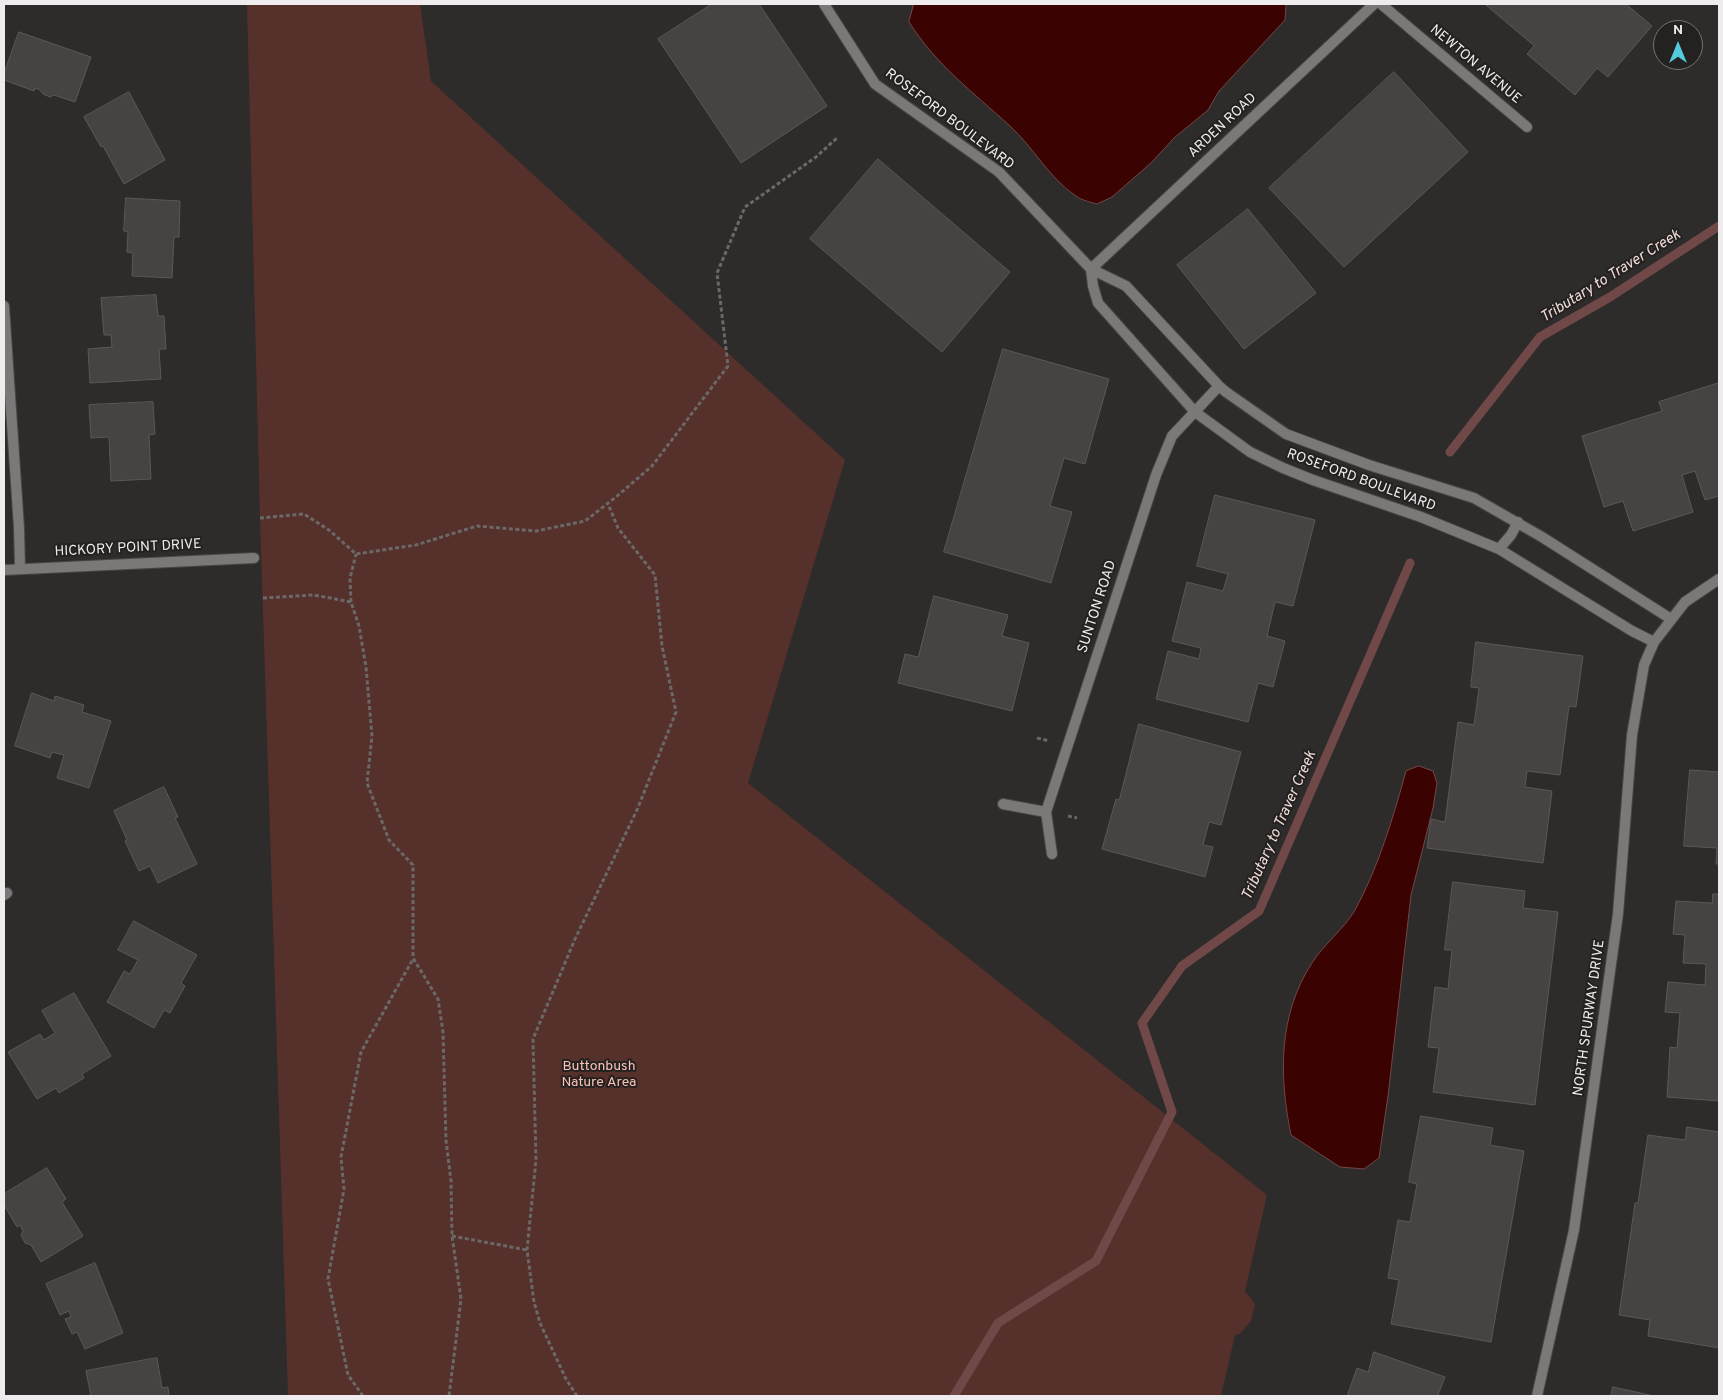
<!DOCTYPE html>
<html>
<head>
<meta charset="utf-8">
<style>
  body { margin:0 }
  #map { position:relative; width:1723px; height:1400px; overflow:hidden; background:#2e2b2b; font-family:Overpass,sans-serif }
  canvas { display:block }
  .frame { position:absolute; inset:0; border:5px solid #eeecec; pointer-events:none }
  .north { position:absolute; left:1653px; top:20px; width:50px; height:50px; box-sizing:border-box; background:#242221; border:1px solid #757372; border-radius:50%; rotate:0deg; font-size:14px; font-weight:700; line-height:20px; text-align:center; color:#eeecec }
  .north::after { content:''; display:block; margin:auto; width:18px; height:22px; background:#54cade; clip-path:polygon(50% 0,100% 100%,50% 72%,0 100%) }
</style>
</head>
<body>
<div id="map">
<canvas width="1723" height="1400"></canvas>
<div class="frame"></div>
<div class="north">N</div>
</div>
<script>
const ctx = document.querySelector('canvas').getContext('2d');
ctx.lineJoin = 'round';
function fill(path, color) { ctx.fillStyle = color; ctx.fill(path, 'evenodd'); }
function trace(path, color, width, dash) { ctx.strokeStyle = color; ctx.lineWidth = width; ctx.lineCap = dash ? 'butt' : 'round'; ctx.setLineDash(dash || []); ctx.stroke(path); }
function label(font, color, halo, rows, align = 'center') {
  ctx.font = font + ' Overpass,sans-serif'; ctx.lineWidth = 4; ctx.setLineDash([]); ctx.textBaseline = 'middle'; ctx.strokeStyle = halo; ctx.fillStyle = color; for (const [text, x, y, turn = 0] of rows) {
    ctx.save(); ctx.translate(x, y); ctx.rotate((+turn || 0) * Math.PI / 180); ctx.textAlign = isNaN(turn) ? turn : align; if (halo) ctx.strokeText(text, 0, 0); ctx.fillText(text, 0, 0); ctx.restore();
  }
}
const green = new Path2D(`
  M247 4H420L431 81 845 460 748 783 1267 1195 1245 1291 1255 1304 1251 1321 1240 1334 1235 1335 1221 1396H288L260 518Z`);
const water = new Path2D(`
  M914 4H1285L1286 5 1285 20 1219 91 1208 110 1174 138 1152 162 1112 197 1097 204C1090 202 1081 200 1076 196 1049 178 1034 148 1010 126 974 93 936 65 909 22Z
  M1419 766 1433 771 1437 783 1433 808 1411 895 1388 1096 1379 1158 1364 1169 1340 1167 1291 1135C1279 1076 1278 1015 1312 963 1324 944 1344 929 1355 910 1379 866 1393 818 1406 771Z`);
const stream = new Path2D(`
  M1450 452 1540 337 1610 297 1719 226
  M954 1396 998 1323 1096 1261 1172 1112 1142 1023 1182 966 1259 911 1410 563`);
const building = new Path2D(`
  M712 4H759L827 106 741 163 658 39Z
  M1485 4H1626L1652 26 1608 77 1597 68 1575 95 1527 54 1534 46Z
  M19 32 91 57 75 102 54 95 50 97 43 94 40 90 35 88 34 91 4 80V74Z
  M1394 72 1468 152 1344 267 1269 188Z
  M129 92 165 160 124 184 103 146 101 147 84 117Z
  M878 159 1010 272 942 352 810 239Z
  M126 198 180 201 179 237H174L172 278 132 276 133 253 127 252 128 232 124 231Z
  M1248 209 1316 293 1244 349 1177 265Z
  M156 295 158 316H164L166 349H159L161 379 90 383 88 349 112 347 111 335H104L101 298Z
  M1003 349 1109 379 1085 464 1064 458 1050 506 1072 512 1051 583 944 552Z
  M1719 383V496L1705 500 1695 471 1682 475 1693 512 1633 531 1623 501 1604 507 1582 436 1662 411 1659 402Z
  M153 402 155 434 149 435 151 479 111 481 109 437 91 438 89 405Z
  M1215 495 1315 520 1293 606 1275 602 1267 636 1285 641 1273 687 1258 683 1248 722 1156 699 1168 651 1199 659 1201 648 1172 641 1187 582 1223 591 1228 574 1197 566Z
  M934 596 1008 615 1002 636 1029 643 1012 711 898 683 905 654 918 657Z
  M1476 642 1583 656 1576 707 1569 706 1560 775 1527 771 1525 787 1552 791 1543 863 1427 848 1431 819 1445 822 1458 722 1474 725 1479 688 1471 687Z
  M32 693 54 701 55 696 84 705 82 712 111 721 89 788 57 778 64 755 52 752 50 758 15 746Z
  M1139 724 1241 752 1221 825 1209 822 1203 845 1213 847 1205 877 1102 849 1116 799 1119 800Z
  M1690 770 1719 772V864H1716L1717 848 1684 846Z
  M164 787 178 817 175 818 197 864 158 883 150 866 139 871 125 841 127 840 114 811Z
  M1453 882 1525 891 1523 908 1558 912 1535 1105 1433 1092 1439 1048 1428 1047 1435 987 1448 989 1452 950H1445Z
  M1713 894H1719V1101L1667 1097 1670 1047 1677 1048 1680 1013 1665 1012 1668 982 1705 985 1706 964 1683 963 1685 935 1673 934 1676 901 1712 903Z
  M134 921 197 955 181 983 185 986 170 1013 164 1010 154 1028 107 1002 124 971 130 974 138 960 118 950Z
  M74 993 111 1056 82 1074 84 1078 59 1093 56 1088 37 1099 8 1052 40 1034 44 1040 55 1033 42 1011Z
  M1421 1116 1493 1128 1490 1145 1524 1151 1491 1342 1391 1324 1399 1280 1388 1278 1398 1220 1410 1222 1417 1184 1409 1182Z
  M1687 1127 1719 1132V1348L1648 1336 1650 1320 1619 1315 1635 1203H1638L1648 1135 1685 1140Z
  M47 1168 66 1199 62 1202 83 1236 41 1262 31 1245 25 1243 21 1235 23 1231 20 1225 17 1227 4 1205V1194Z
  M95 1263 123 1333 85 1349 77 1332 72 1334 65 1319 71 1317 69 1311 60 1315 46 1284Z
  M1374 1352 1445 1377 1438 1395 1440 1396H1347L1357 1368 1368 1372Z
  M157 1358 162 1388 168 1387 169 1396H91L86 1371Z
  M1613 1387 1654 1396H1611Z`);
const path = new Path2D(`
  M260 518 304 514 329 530 356 554 416 545 477 526 536 531 585 521 616 497 652 466 728 366 717 273 745 207 816 157 838 137
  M263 598 314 595 351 602 359 626 366 667 372 736 367 783 389 840 413 865V958L438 999 443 1032 446 1141 451 1181 452 1236 461 1299 449 1396
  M351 602 350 578 356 554
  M1037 738 1049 741
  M1068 816 1077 818
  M452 1236 527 1250
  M363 1396 348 1375 328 1279 344 1189 341 1157 361 1052 413 959
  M577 1396 566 1379 540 1323 534 1302 527 1250 536 1160 533 1039 575 939 637 810 676 712 662 646 655 575 618 528 608 504`);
const minor = new Path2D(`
  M824 4 875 84 999 172 1091 269 1126 286 1219 386 1226 392 1286 434 1369 465 1474 498 1542 537 1671 619
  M1381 4 1527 127
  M1091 269 1093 286 1098 303 1195 412 1250 452 1283 468 1313 480 1421 517 1499 549 1632 631 1654 642
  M1091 269 1374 4
  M4 306 19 528 20 568
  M1499 549 1511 535 1518 522
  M4 570 254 558
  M1003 804 1046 812
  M1052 854 1046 812 1156 475 1172 436 1219 386
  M4 895 7 893
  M1537 1396 1574 1230 1618 914 1632 735 1644 665 1654 642 1685 602 1719 579`);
const streetNames = [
  ["NEWTON AVENUE",1475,65,40],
  ["ROSEFORD BOULEVARD",949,120,37],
  ["ARDEN ROAD",1223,126,-43],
  ["ROSEFORD BOULEVARD",1361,481,20],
  ["HICKORY POINT DRIVE",128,549,-3],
  ["SUNTON ROAD",1098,607,-72],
  ["NORTH SPURWAY DRIVE",1590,1018,-82]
];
const parkNames = [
  ["Buttonbush",599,1067],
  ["Nature Area",599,1083]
];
const waterNames = [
  ["Tributary to Traver Creek",1611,277,-32],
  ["Tributary to Traver Creek",1280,826,-66]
];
fill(green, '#56302a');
fill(water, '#3a0200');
trace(water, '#704847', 1);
trace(stream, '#704847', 9);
fill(building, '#474343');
trace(building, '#5b5857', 1);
trace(minor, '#494646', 12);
trace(path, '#6b6868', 3, [4, 2.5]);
trace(minor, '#7a7978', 10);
label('14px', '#eeecec', '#242221', streetNames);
label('14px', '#fdc1b6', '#242221', parkNames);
label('italic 15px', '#f1dcd8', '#242221', waterNames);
</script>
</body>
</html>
